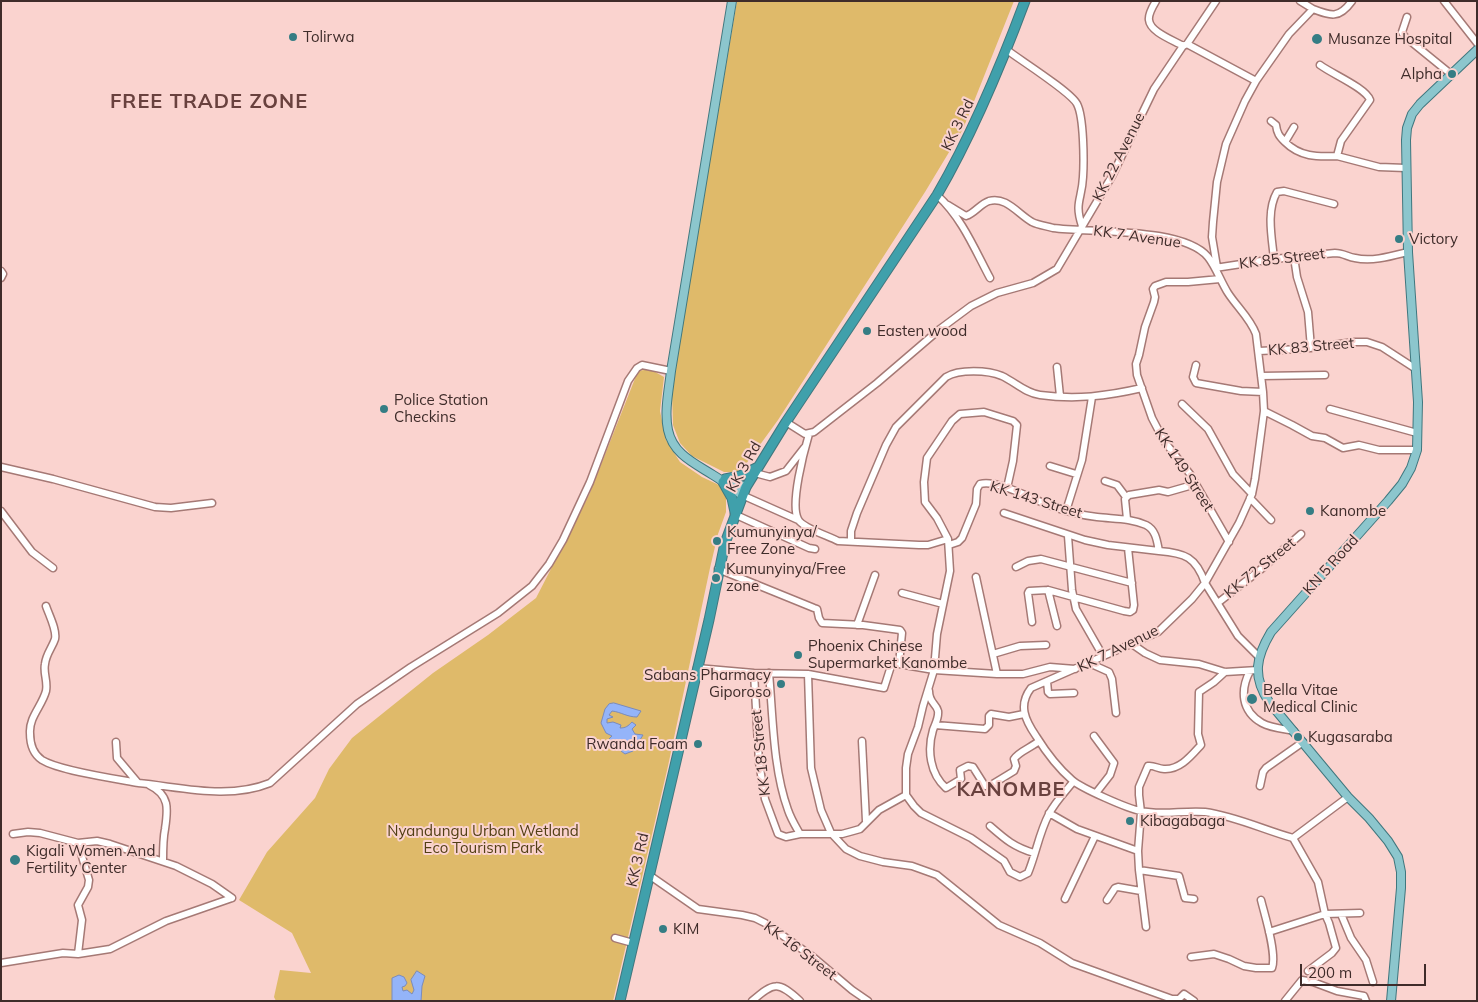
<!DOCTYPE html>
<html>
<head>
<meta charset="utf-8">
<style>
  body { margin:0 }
  #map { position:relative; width:1478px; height:1002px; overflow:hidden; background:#fad3cf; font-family:Mulish,sans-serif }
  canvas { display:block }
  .frame { position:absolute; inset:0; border:2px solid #3f2c2a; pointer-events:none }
  .scale { position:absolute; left:1300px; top:964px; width:126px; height:22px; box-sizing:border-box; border:2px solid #3f2c2a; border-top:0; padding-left:6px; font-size:15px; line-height:18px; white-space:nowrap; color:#3f2c2a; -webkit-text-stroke:4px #fad3cf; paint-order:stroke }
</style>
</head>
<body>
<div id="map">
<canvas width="1478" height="1002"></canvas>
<div class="frame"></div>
<div class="scale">200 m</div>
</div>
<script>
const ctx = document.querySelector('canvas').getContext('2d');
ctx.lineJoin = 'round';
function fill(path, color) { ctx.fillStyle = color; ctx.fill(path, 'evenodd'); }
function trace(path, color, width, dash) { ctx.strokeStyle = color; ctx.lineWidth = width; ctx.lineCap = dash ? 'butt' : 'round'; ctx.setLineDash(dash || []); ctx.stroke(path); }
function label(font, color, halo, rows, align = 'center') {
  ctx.font = font + ' Mulish,sans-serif'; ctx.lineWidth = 4; ctx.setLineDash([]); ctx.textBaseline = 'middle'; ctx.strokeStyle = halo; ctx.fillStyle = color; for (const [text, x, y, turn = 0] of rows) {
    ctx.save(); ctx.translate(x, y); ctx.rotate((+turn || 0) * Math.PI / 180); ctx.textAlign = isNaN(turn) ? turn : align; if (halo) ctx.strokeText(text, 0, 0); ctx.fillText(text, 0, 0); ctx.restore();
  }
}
const green = new Path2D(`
  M737 1H1014L963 129 925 192 778 420 746 464 737 472H724L692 456 680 443 673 425 672 394 687 295Z
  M650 369 664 377 660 411 666 440 680 462 702 477 719 485 726 497V512L718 534 710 568 668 766 613 1001H276L274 997 280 970 311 973 292 933 239 900 267 852 315 798 329 769 352 738 433 673 488 635 536 598 589 495 638 371Z`);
const water = new Path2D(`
  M614 703 641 711 637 717C627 717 621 712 612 711L609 715 613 717 607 719V723L613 722 621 725 620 728C626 728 628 726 632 722L636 725 632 729 635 734 643 735 633 751 625 754 621 751 619 748 612 744 609 739 612 736 606 733 601 723 605 709 609 704Z
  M417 971 425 976 422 986 421 1001H392V978L399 975 404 977 407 983 405 986 402 987 403 991 407 990 412 994 414 990 411 980Z`);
const minor = new Path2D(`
  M1156 1C1153 6 1148 14 1149 20 1150 32 1173 40 1183 46
  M1300 1 1313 9
  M1444 1 1477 43
  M1407 17 1402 32 1404 36 1452 75
  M1187 44 1256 81
  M1007 50C1020 60 1071 92 1077 104 1084 117 1084 162 1083 177 1082 200 1074 202 1082 226
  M1320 65C1332 74 1366 88 1370 100L1341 141 1337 156 1379 167 1406 168
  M1271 121 1276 125C1277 133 1279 136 1285 142 1300 157 1317 157 1337 156
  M1285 142 1294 127
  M937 195C962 218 974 248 990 278
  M948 205 966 216C975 213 980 204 989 201 1006 196 1018 214 1032 222 1038 225 1046 226 1053 228 1091 233 1183 227 1208 257 1216 267 1221 282 1228 293 1237 307 1250 318 1256 334L1263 392 1264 411 1255 479 1252 494 1239 523 1205 583 1192 599 1158 632 1031 688C1018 705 1025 720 1036 736 1046 752 1058 768 1072 780 1081 788 1128 809 1141 811 1162 816 1184 810 1205 812 1235 816 1264 830 1293 838L1348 797
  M1294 257 1297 277 1308 312 1311 348
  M1274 259C1272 238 1266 211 1277 192L1284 191 1334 204
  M1217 267 1212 237 1213 222 1217 182 1226 144 1245 101 1256 81 1289 34 1313 9C1331 16 1339 19 1352 1
  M1215 268 1274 259 1335 253C1343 253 1348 257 1355 258 1372 262 1392 256 1408 252
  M1 271 3 274 1 278
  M1220 279 1188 282H1166L1155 286 1153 289 1155 297 1154 302 1145 327 1139 355 1136 364 1137 375 1152 418 1164 441 1190 474 1229 542
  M1259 351 1300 349 1355 342H1367L1382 347 1416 369
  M1196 365 1193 377 1196 383 1241 391 1263 392
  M1057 367 1060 396
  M1261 376 1325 375
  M1182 404 1208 429 1233 474 1252 494
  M1330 409 1417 433
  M1264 411 1292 425 1312 436 1325 438 1343 448 1359 445 1379 450H1417
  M786 422 805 434 814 432 877 383 940 329 971 306 997 293 1033 283 1057 269 1112 176 1154 89 1183 46 1187 44 1216 1
  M809 434C804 451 790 504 798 519 802 528 829 536 838 541L919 545H928L948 539
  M1050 466 1076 474
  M1 467 53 479 155 507 171 508 212 503
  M755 473 770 477 786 471 804 448
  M1105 481 1117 485 1126 497
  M742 495 798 520
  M1250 498 1271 520
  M1 511 32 552 53 568
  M1066 511 1082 460 1092 397
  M1004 513 1085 540 1108 545 1159 551
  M734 514 809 548 815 549
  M1127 519 1125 499 1129 495 1159 490 1168 492 1196 484
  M1068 536 1072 590 1076 609 1103 656
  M851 541V531L857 513 886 445 896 427 946 377C959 369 988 370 1002 376 1015 382 1025 393 1040 395 1076 400 1107 396 1142 388
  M949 545 958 542 962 538 976 504 977 489 980 484C997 479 1031 499 1049 505 1064 511 1080 515 1097 517 1114 519 1130 518 1146 525 1156 530 1157 541 1159 551 1185 553 1196 557 1205 583L1238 636 1259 657
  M1016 567 1028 561 1041 559 1132 583
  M718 569 814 608 817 609 819 618 822 623 863 625 900 630 902 633 899 664 934 670 997 674H1023L1050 667 1075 669
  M976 577 997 674
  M1048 590 1057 626
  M902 593 943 604
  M1219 602 1260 570 1301 534
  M46 606C49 615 57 630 55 639 52 648 46 654 45 664 43 673 48 681 46 691 42 706 29 717 30 733 30 743 33 754 42 760 60 771 117 779 139 783
  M1032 622 1028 593 1029 591 1048 590 1124 611 1130 612 1133 610 1134 605 1128 548
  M857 625 875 575
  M1132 644 1145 653 1160 660 1199 664 1225 672 1258 670
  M993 654 1020 646 1046 645
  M1089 663 1109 672 1112 679 1116 713
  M697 668 754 673 808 674 884 688 891 666 893 664H899
  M1250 671C1240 690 1241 711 1262 723 1271 728 1284 729 1294 731
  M754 673 759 762 765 799 778 834 786 837 800 834H842L853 831 860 829 879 810 906 795
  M769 673C773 717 773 769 788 810 791 819 796 827 800 834
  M808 674 811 768 821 810 831 833 846 849 860 856 883 862 912 866 937 875 999 925 1040 943 1072 963 1172 999H1179L1184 994 1194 1001
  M1047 681 1048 692 1050 694 1074 693
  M929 691C929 703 936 703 938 711 939 718 935 724 933 730 927 750 930 774 946 788L961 779 960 770 968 766 973 767 985 786 991 785 1014 771 1016 766 1014 759C1018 752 1032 747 1039 741
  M935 725 985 729 989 725V716L991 714 1009 717 1024 714
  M1094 736 1114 763 1110 775 1096 793
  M862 741 866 821
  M116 742 117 758 138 783C181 787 228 800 270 783L357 704 411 667 498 613 532 586 549 564 563 540 590 482 628 381 637 368 642 365 671 371
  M149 785C170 795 168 809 165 829 163 839 163 850 163 861
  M1260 786 1263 772 1266 768 1303 742
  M906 795V768L908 754 918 727 923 706 934 670 937 634 950 571 948 539 937 518 925 502 924 482 927 458 952 421 960 414 984 412 1013 421 1017 425 1013 461 1007 488
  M906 795 914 806 921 813 971 838 1004 861 1010 872 1020 877 1028 873C1036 854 1039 833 1049 814 1055 802 1065 792 1073 782
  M1049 813 1077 829 1138 851
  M990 826C1006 840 1014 847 1034 853
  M13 834 28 832 40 833 78 843 97 841 110 844 176 866 212 884 232 898
  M1293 838 1318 882 1325 914 1329 923 1336 948 1332 953 1308 971
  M1139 870 1179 876 1185 898 1194 899
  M649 875 698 909 742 915 755 918 765 923 813 957 852 990 868 1001
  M1065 899 1095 836
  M1107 900 1115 888 1118 887 1141 891
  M1341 914 1351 938 1366 960 1373 982
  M1146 927 1139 870 1138 851 1141 812 1139 795V787L1148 766C1154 765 1158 769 1164 769 1180 770 1191 756 1201 745L1198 734 1199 692 1214 682 1225 672
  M1269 932 1325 914 1360 913
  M615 938 633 943
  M78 954 82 920 78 905 88 887 89 880 78 843
  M1191 957 1214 954 1229 959 1244 966 1256 968H1272C1277 954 1265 916 1261 900
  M1 963 63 953 78 954 110 949 166 921 232 898
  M752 1001C774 982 778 981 800 1001
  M1285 1001 1302 980 1313 982 1337 991 1364 996 1366 1001`);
const major = new Path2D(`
  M732 1 671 371C669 389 664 412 668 430 673 454 694 463 713 475 723 481 733 489 742 495
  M725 479 746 487
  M1391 1001 1401 888V872L1398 857 1388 841 1369 818 1348 797 1269 702C1252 676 1256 657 1271 632L1388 501 1402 484 1411 468 1417 450 1418 402 1408 252 1406 140 1407 128 1412 114 1420 104 1477 50`);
const highway = new Path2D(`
  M725 479 740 476 758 467
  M723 482 732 498 735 512
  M620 1001 709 620 725 543 746 487 786 422 937 195C973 133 1000 68 1025 1`);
const markers = [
  [293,37,5,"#357d84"],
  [1317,39,6,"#357d84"],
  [1452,74,5,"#357d84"],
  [1399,239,5,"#357d84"],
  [867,331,5,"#357d84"],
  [384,409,5,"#357d84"],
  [1310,511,5,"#357d84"],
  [717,541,5,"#357d84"],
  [716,578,5,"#357d84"],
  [798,655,5,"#357d84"],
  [781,684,5,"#357d84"],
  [1252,699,6,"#357d84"],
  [1298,737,5,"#357d84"],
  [698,744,5,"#357d84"],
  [1130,821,5,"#357d84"],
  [15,860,6,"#357d84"],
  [663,929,5,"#357d84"]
];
const poiNames = [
  ["Tolirwa",303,37],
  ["Musanze Hospital",1328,39],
  ["Alpha",1442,74,"right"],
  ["Victory",1409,239],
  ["Easten wood",877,331],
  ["Police Station",394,400],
  ["Checkins",394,417],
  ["Kanombe",1320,511],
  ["Kumunyinya/",727,532],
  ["Free Zone",727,549],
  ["Kumunyinya/Free",726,569],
  ["zone",726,586],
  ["Phoenix Chinese",808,646],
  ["Supermarket Kanombe",808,663],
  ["Sabans Pharmacy",771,675,"right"],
  ["Giporoso",771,692,"right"],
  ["Bella Vitae",1263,690],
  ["Medical Clinic",1263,707],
  ["Kugasaraba",1308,737],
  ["Rwanda Foam",688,744,"right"],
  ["Kibagabaga",1140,821],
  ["Kigali Women And",26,851],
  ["Fertility Center",26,868],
  ["KIM",673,929]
];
const streetNames = [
  ["KK 3 Rd",958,125,-64],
  ["KK 22 Avenue",1119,157,-63],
  ["KK 7 Avenue",1137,237,8],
  ["KK 85 Street",1282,259,-7],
  ["KK 83 Street",1311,347,-5],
  ["KK 3 Rd",744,467,-61],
  ["KK 149 Street",1184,470,57],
  ["KK 143 Street",1036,500,17],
  ["KN 5 Road",1331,565,-48],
  ["KK 72 Street",1260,568,-39],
  ["KK 7 Avenue",1118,649,-26],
  ["KK 18 Street",761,753,-96],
  ["KK 3 Rd",638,860,-77],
  ["KK 16 Street",800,951,37]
];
const parkNames = [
  ["Nyandungu Urban Wetland",483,831],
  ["Eco Tourism Park",483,848]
];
const districtNames = [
  ["FREE TRADE ZONE",209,102],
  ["KANOMBE",1011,790]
];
fill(green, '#dfba6a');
fill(water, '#94b4f9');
trace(water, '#7a8bbb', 1);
trace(minor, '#a57975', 9);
trace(major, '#40777e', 10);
trace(highway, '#40777e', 11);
trace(minor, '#fff', 6);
trace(major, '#8cc6cd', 8);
trace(highway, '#40a0ab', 9);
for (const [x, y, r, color] of markers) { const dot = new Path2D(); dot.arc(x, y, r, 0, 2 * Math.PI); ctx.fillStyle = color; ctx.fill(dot); trace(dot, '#fad3cf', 2); }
label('15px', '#3f2c2a', '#fad3cf', poiNames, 'left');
label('15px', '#3f2c2a', '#fad3cf', streetNames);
label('15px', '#523f14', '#fad3cf', parkNames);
ctx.letterSpacing = '1px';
label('bold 20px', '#69413e', '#fad3cf', districtNames);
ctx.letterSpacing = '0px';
</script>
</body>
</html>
